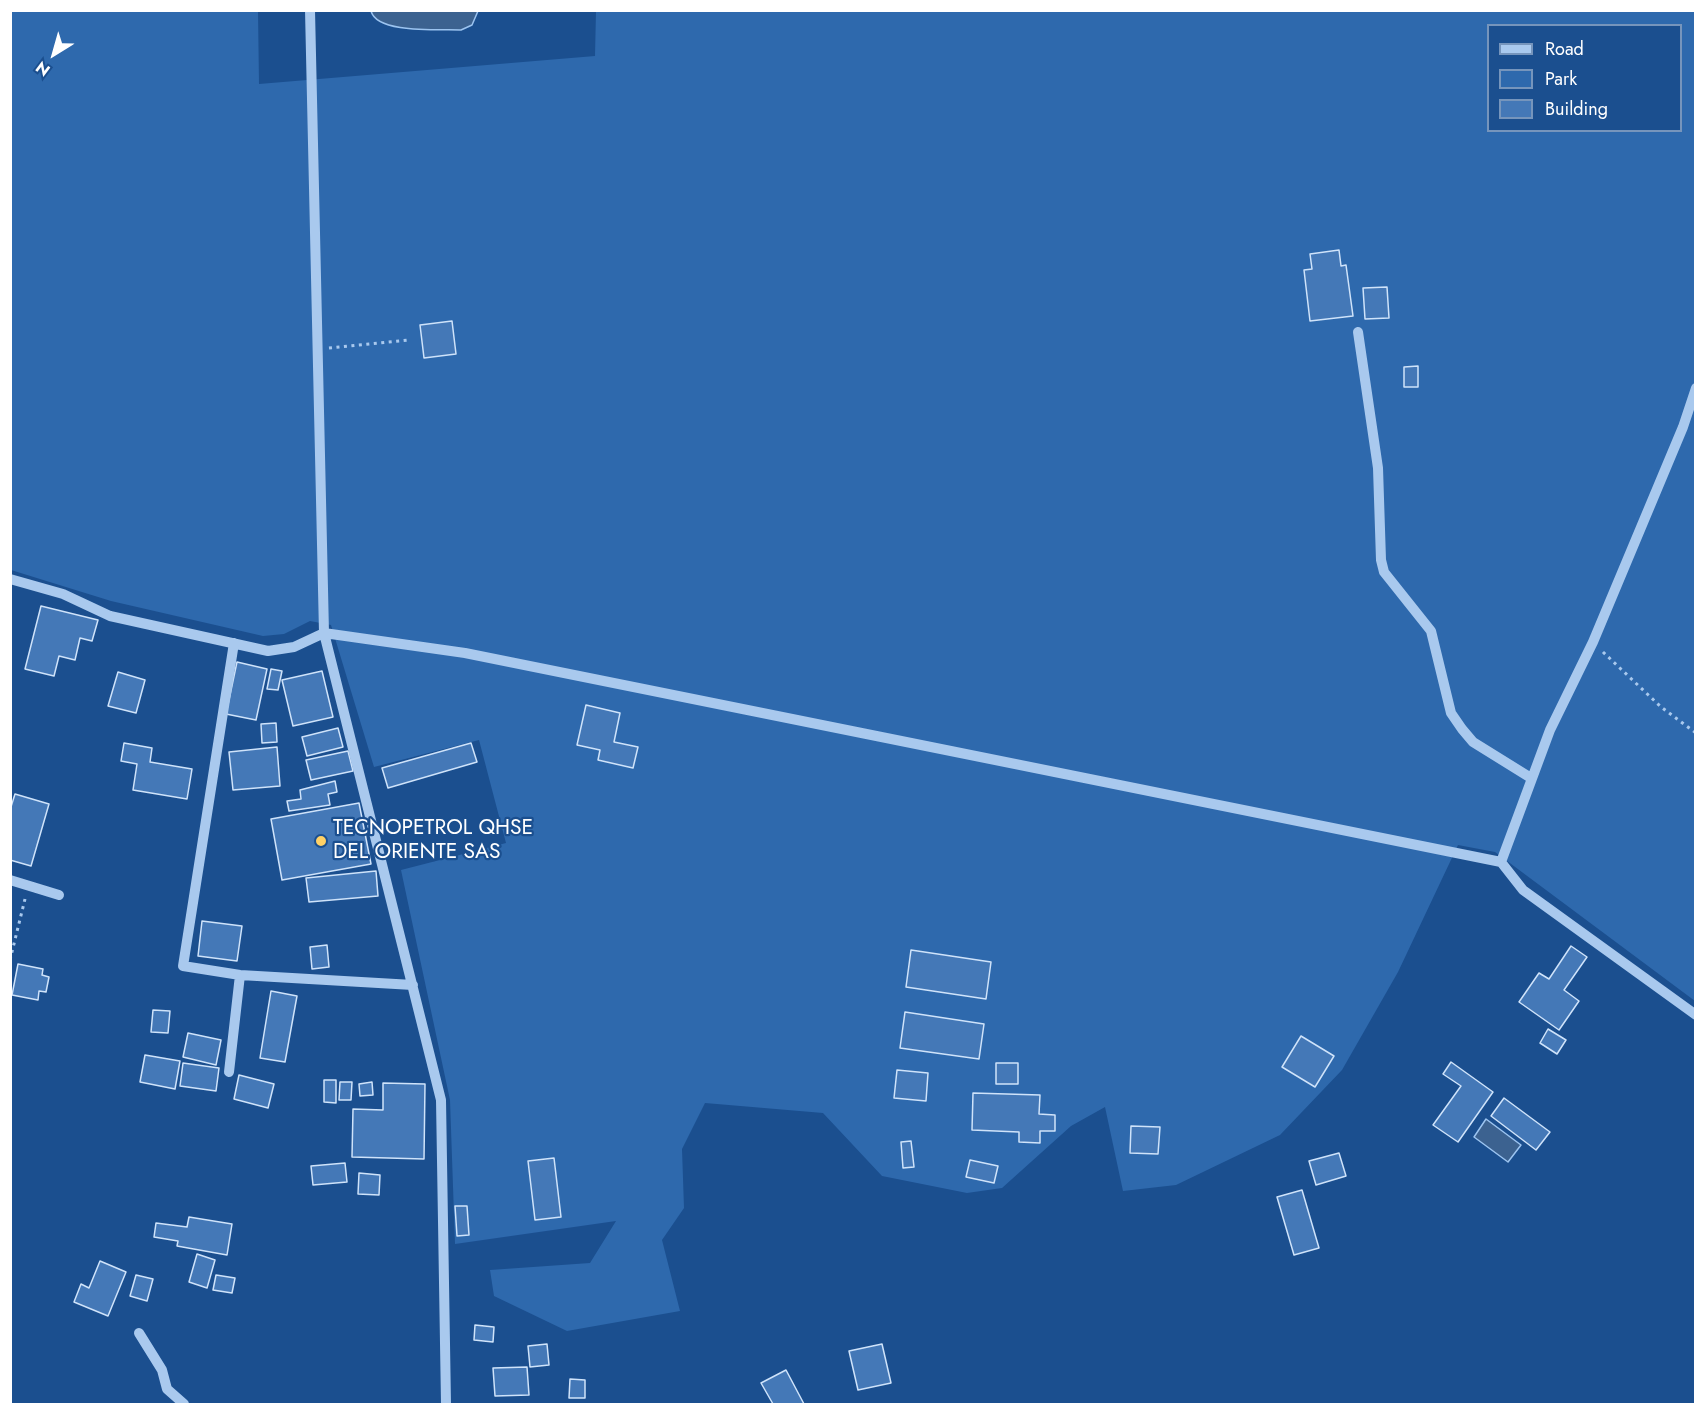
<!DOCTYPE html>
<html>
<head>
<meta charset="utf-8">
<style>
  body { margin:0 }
  #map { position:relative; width:1706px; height:1415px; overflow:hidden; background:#1b4f8f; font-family:Jost,sans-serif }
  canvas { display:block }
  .frame { position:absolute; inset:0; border:12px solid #fff; pointer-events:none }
  .legend { position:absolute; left:1487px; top:24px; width:195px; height:108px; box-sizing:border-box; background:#1b4f8f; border:2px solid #7695bc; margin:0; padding:8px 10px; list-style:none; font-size:18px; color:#fff }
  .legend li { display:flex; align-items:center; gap:12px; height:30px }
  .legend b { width:30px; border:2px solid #7695bc }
  .north { position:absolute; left:24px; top:24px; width:60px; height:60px; -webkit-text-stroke:4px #1b4f8f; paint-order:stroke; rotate:217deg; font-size:16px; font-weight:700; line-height:24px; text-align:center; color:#fff }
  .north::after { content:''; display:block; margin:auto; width:21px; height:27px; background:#fff; clip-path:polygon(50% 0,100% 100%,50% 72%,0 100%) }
</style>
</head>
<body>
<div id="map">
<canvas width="1706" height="1415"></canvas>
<div class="frame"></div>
<ul class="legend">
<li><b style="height:8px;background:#a9c9ee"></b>Road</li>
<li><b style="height:16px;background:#2e69ad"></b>Park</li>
<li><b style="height:16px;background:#4478b7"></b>Building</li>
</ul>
<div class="north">N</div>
</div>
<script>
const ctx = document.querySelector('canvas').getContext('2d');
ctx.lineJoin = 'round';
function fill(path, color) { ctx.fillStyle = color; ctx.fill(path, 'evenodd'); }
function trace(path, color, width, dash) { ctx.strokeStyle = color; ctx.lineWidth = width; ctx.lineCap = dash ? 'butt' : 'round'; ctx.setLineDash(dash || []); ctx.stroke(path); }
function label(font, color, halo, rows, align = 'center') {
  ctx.font = font + ' Jost,sans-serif'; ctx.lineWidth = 4.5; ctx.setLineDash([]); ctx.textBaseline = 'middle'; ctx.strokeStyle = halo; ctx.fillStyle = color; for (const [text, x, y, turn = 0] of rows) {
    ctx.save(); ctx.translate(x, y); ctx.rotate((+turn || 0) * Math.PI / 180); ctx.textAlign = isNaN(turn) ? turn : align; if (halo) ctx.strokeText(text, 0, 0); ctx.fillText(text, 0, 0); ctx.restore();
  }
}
const green = new Path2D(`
  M11 11H258L259 84 595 56 596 11H1695V1001L1495 852 1458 845 1398 972 1342 1070 1280 1135 1176 1185 1123 1191 1105 1107 1071 1126 1002 1188 967 1193 882 1176 823 1113 705 1103 682 1149 684 1208 662 1240 680 1311 567 1331 494 1296 490 1270 590 1263 616 1221 455 1244 450 1100 401 870 506 843 479 740 374 767 331 625 310 621 284 634 263 636 111 601 11 570ZM1488 26H1680V130H1488Z`);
const water = new Path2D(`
  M371 11V10L478 11 472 25 461 30C439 29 377 34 371 11Z
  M1486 1119 1521 1145 1508 1162 1474 1137Z`);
const building = new Path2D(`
  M1339 250 1341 266 1346 265 1353 316 1310 321 1304 270 1312 269 1310 254Z
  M1387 287 1389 318 1365 319 1363 288Z
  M452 321 456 354 424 358 420 325Z
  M1418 366V387H1404V367Z
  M41 606 98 620 92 641 80 638 75 660 59 656 54 676 25 669Z
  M237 662 267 669 256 720 226 714Z
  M271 669 282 671 278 690 267 689Z
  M322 671 333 717 293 726 282 680Z
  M118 672 145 680 136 713 108 706Z
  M586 705 620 713 614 742 638 747 633 768 598 760 600 750 577 745Z
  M276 723 277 742 262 743 261 724Z
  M338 728 343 747 307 756 302 737Z
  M124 743 152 748 150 762 192 769 187 799 133 790 137 764 121 761Z
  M471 743 477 762 388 788 382 768Z
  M277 747 280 786 233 790 229 752Z
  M348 751 353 771 311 780 306 760Z
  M335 781 337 792 328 794 330 805 289 811 287 801 301 799 300 790Z
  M15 794 49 804 31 866 10 860V810Z
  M359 803 371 864 282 880 271 819Z
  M376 871 378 896 309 902 306 878Z
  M202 921 242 926 237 961 198 956Z
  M327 945 329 967 312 969 310 947Z
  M1571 946 1587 957 1564 990 1579 1001 1559 1030 1519 1002 1539 973 1549 979Z
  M911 950 991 962 986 999 906 987Z
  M18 964 43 969 42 975 49 977 46 992 39 991 38 1000 12 995Z
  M271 991 297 996 285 1062 260 1058Z
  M153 1010 170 1011 168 1033 151 1032Z
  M905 1012 984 1024 979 1059 900 1048Z
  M1548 1029 1566 1040 1557 1054 1540 1043Z
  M188 1033 221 1040 216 1065 183 1057Z
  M1301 1036 1334 1056 1315 1087 1282 1067Z
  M145 1055 180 1061 175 1089 140 1082Z
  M1451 1062 1493 1092 1458 1142 1433 1125 1461 1086 1443 1074Z
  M183 1063 219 1068 216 1091 180 1086Z
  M996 1063H1018V1084H996Z
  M897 1070 928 1073 926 1101 894 1098Z
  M239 1075 274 1084 268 1108 234 1099Z
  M324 1080H336V1103L324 1102Z
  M340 1082H352L351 1100H339Z
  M372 1082 373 1095 360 1096 359 1084Z
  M383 1083 425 1084 424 1159 352 1157 353 1109 383 1110Z
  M973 1093 1040 1095 1039 1114 1055 1115V1131H1040V1143L1019 1142V1132L972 1130Z
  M1504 1098 1550 1132 1536 1150 1491 1116Z
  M1131 1126 1160 1127 1158 1154 1130 1153Z
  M911 1141 914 1167 903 1168 901 1142Z
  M1339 1153 1346 1176 1316 1185 1309 1161Z
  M554 1158 561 1217 535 1220 528 1161Z
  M970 1160 998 1166 994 1183 966 1177Z
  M345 1163 347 1182 313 1185 311 1166Z
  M359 1173 380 1175 379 1195 358 1194Z
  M1302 1190 1319 1248 1294 1255 1277 1197Z
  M455 1206H467L469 1235 457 1236Z
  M189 1217 232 1224 227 1255 177 1246 178 1241 154 1237 156 1223 187 1227Z
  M197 1254 215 1260 207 1288 189 1282Z
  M100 1261 126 1272 108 1316 74 1302 81 1284 89 1288Z
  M136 1275 153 1279 147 1301 130 1296Z
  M216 1275 235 1278 232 1293 213 1290Z
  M475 1325 494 1327 493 1342 474 1340Z
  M547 1344 549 1365 530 1367 528 1346Z
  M882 1344 891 1383 858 1390 849 1351Z
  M527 1367 529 1395 495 1396 493 1368Z
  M786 1370 804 1404H773L761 1383Z
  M570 1379 585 1380V1398H569Z`);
const path = new Path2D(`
  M329 348 409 340
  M1603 652 1661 707 1696 733
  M10 960 25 899`);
const minor = new Path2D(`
  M310 10 324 633 441 1100 446 1404
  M1358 332 1378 468 1381 560 1384 572 1431 631 1451 713 1462 729 1473 742 1531 778
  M1696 388 1683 427 1593 642 1550 730 1501 862 1523 890 1696 1015
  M10 579 63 594 110 616 268 651 294 647 324 633 465 653 1501 862
  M234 643 183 966 240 975 413 985
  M10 880 59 895
  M229 1072 240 975
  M139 1333 162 1370 167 1389 184 1404`);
const markers = [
  [321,841,6,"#ffd166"]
];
const poiNames = [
  ["TECNOPETROL QHSE",333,829],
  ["DEL ORIENTE SAS",333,853]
];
fill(green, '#2e69ad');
fill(water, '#3c6290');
trace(water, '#9cc4f0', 1.5);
fill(building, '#4478b7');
trace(building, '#cfe3fa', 1.5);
trace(path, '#a9c9ee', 3, [3, 4.5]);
trace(minor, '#a9c9ee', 10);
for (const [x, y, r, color] of markers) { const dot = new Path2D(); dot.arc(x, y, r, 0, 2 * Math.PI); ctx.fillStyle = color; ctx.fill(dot); trace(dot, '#1b4f8f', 2); }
label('21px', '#fff', '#1b4f8f', poiNames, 'left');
</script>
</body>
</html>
